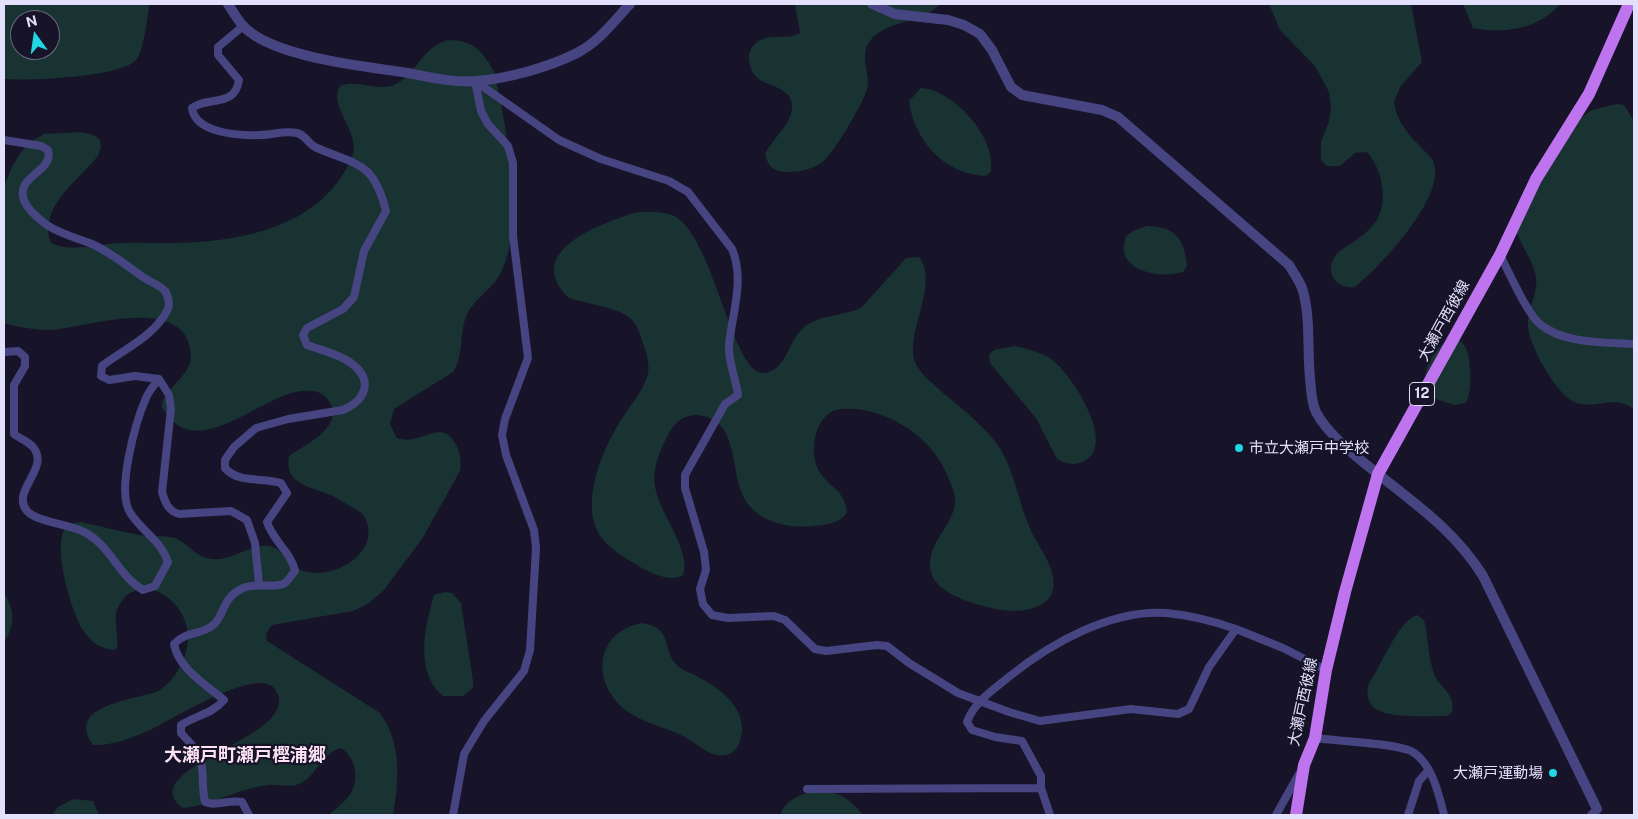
<!DOCTYPE html>
<html>
<head>
<meta charset="utf-8">
<style>
  body { margin:0 }
  #map { position:relative; width:1638px; height:819px; overflow:hidden; background:#171429; font-family:"Public Sans",sans-serif }
  canvas { display:block }
  .frame { position:absolute; inset:0; border:5px solid #e3e0fb; pointer-events:none }
  .north { position:absolute; left:10px; top:10px; width:50px; height:50px; box-sizing:border-box; background:#171429; border:1px solid #69667d; border-radius:50%; rotate:346deg; font-size:14px; font-weight:700; line-height:20px; text-align:center; color:#e3e0fb }
  .north::after { content:''; display:block; margin:auto; width:18px; height:22px; background:#23d6e5; clip-path:polygon(50% 0,100% 100%,50% 72%,0 100%) }
</style>
</head>
<body>
<div id="map">
<canvas width="1638" height="819"></canvas>
<div class="frame"></div>
<div class="north">N</div>
</div>
<script>
const ctx = document.querySelector('canvas').getContext('2d');
ctx.lineJoin = 'round';
function fill(path, color) { ctx.fillStyle = color; ctx.fill(path, 'evenodd'); }
function trace(path, color, width, dash) { ctx.strokeStyle = color; ctx.lineWidth = width; ctx.lineCap = dash ? 'butt' : 'round'; ctx.setLineDash(dash || []); ctx.stroke(path); }
function label(font, color, halo, rows, align = 'center') {
  ctx.font = font + ' "Public Sans","Noto Sans JP",sans-serif'; ctx.lineWidth = 4.5; ctx.setLineDash([]); ctx.textBaseline = 'middle'; ctx.strokeStyle = halo; ctx.fillStyle = color; for (const [text, x, y, turn = 0] of rows) {
    ctx.save(); ctx.translate(x, y); ctx.rotate((+turn || 0) * Math.PI / 180); ctx.textAlign = isNaN(turn) ? turn : align; if (halo) ctx.strokeText(text, 0, 0); ctx.fillText(text, 0, 0); ctx.restore();
  }
}
const green = new Path2D(`
  M4 4H149V7C147 20 144 50 136 60 122 77 28 81 4 79ZM20 20H50V50H20Z
  M795 4H940C922 25 882 19 868 44 860 59 871 74 867 89 864 102 832 157 821 163 812 169 800 172 789 172 774 172 768 167 765 154 772 139 791 125 792 108 793 103 790 97 787 94 772 80 753 87 749 60 748 54 751 47 756 43 768 32 786 41 800 33Z
  M1269 4H1411L1422 62 1400 87 1394 102C1396 118 1406 133 1418 144 1423 150 1430 155 1433 161 1449 194 1379 268 1355 287 1337 290 1323 272 1336 255 1341 248 1353 244 1360 237 1366 233 1372 227 1376 221 1389 202 1382 168 1367 152L1355 153 1340 166H1327L1321 160V142L1329 121 1331 108 1329 92 1315 66 1280 30Z
  M1463 4H1560C1539 29 1504 34 1473 28Z
  M448 40C473 40 483 51 494 72 506 124 527 229 499 276 491 290 475 298 467 314 459 333 464 356 453 372L394 409 390 424 397 438C417 445 432 427 447 434 459 444 462 456 460 471L422 539 383 591 369 603 353 611 272 625 266 634 267 641 380 713C402 743 399 780 393 815H328C336 809 345 802 351 793 360 778 355 755 340 748 323 754 317 773 303 782 292 789 281 784 269 785 239 788 213 805 183 808 129 766 312 736 274 688 256 666 168 722 148 731 131 738 112 746 93 745 64 704 137 700 158 691 166 687 172 679 177 672 217 612 137 558 117 610 113 621 119 635 117 648L114 650C102 649 92 643 85 633 72 616 51 545 66 527 70 523 75 523 80 522 102 526 124 533 147 536 156 537 168 535 177 539 190 545 197 558 212 559 233 562 259 537 277 549 282 553 286 558 290 563 317 589 382 559 366 520 363 512 356 510 350 506 344 503 339 499 333 496 313 487 283 485 289 456 305 445 346 426 329 401 322 391 313 390 302 391 261 394 194 467 162 407 161 390 191 377 191 356 188 291 86 328 49 330 34 330 18 327 4 323V186L12 167 21 152 30 142 44 134 81 132 94 135 100 140 101 148 98 156C78 181 38 207 51 243 72 253 99 243 122 243 140 242 158 244 175 243 243 242 323 226 352 157 362 132 327 107 340 86 358 79 376 92 394 85 416 75 423 46 448 40Z
  M921 88C954 90 997 138 991 172L985 176C944 174 914 140 909 101Z
  M1617 104 1624 105 1634 121V409C1612 392 1591 414 1569 399 1553 387 1525 340 1528 320 1529 306 1538 293 1536 279 1535 262 1521 247 1516 230L1572 124 1592 110Z
  M638 212C650 212 661 211 672 215 713 231 731 373 763 373 786 372 788 342 802 329 817 314 844 317 862 307L906 258 919 257C941 286 901 337 917 366 923 377 934 384 942 392 961 408 982 424 997 444 1014 468 1017 497 1028 523 1033 539 1045 552 1050 567 1066 607 1026 615 996 609 971 603 922 592 931 556 935 537 953 523 955 503 956 495 951 485 948 477 933 437 885 406 842 409 816 410 808 450 818 469 828 488 844 488 847 512 841 523 826 525 814 526 786 529 751 521 741 491 731 465 737 418 697 415 684 414 673 424 668 435 660 450 652 469 655 486 658 512 692 550 683 575 672 582 655 575 644 569 630 561 608 549 599 534 580 502 603 448 621 420 630 405 643 392 648 374 650 364 646 351 642 341 640 333 637 324 630 318 618 308 585 303 569 298 520 251 604 222 638 212Z
  M1147 226C1176 227 1184 238 1187 266L1183 272C1165 278 1129 274 1124 252 1123 247 1125 241 1126 236L1133 231Z
  M1454 337C1459 340 1463 343 1466 348 1471 358 1473 396 1465 403L1455 405 1432 398C1415 379 1432 346 1454 337Z
  M1015 346C1027 349 1040 352 1051 359 1071 373 1120 448 1082 462 1072 466 1065 463 1057 459L1036 418 990 363 989 355 994 350Z
  M445 592 452 593 461 603 473 681V688L463 696H443C414 672 425 626 434 595Z
  M4 593C15 609 15 626 4 642Z
  M1417 615 1424 620C1428 636 1428 654 1433 671 1437 687 1457 693 1452 712L1447 716C1430 716 1385 719 1373 707 1367 701 1367 692 1368 685 1381 667 1397 622 1417 615Z
  M642 623C674 627 661 651 678 666 683 671 692 673 698 677 718 687 743 705 742 730 741 737 740 746 734 751 729 756 719 756 713 754 702 750 693 741 683 736 665 727 640 722 624 709 591 681 595 632 642 623Z
  M816 790C841 793 847 796 863 815H780C786 799 800 795 816 790Z
  M73 799 93 801 99 815H52L58 807Z`);
const minor = new Path2D(`
  M242 27 218 47V55L239 80C235 108 208 96 192 108 195 133 239 136 260 135 273 135 284 130 297 133 305 135 309 144 315 147 357 166 373 160 386 211L364 251 354 297 343 309 307 328 303 335 307 345C321 350 339 354 351 363 374 380 366 400 343 410L288 419 256 428 234 447 225 460V468C239 484 262 477 281 483L287 493 267 522C273 541 291 552 295 571 292 574 289 580 285 583 275 589 256 582 243 588 220 599 225 617 212 626 201 635 188 630 174 644 178 668 206 685 224 700 212 714 197 715 181 725V733C186 739 195 747 199 754 205 769 201 786 205 802 215 807 230 799 242 802L249 815
  M475 81 559 140 601 159 669 181 688 192 732 249C745 280 732 314 729 345 728 362 736 379 738 395L725 404 685 475V488L704 552 706 570 700 589 703 604 712 615 728 618 774 616 785 620 815 649 826 651 877 645 887 646 909 663 958 693 1009 712 1040 721 1131 709 1178 714 1189 709 1209 667 1236 629 1283 648 1326 670
  M4 140 41 146 48 150C54 173 15 175 24 200 27 209 39 219 47 225 60 234 77 238 92 244 112 253 128 267 146 279 151 282 161 286 165 291 168 295 170 305 168 309 155 336 124 349 102 366L101 376 109 380 135 376 159 379 169 395 171 409 162 492C165 502 168 511 179 514L231 511 247 520 255 543 259 584
  M1500 255C1509 272 1527 314 1541 325 1565 344 1605 342 1634 344
  M4 352 18 351 25 357V366L14 385V434C19 438 29 442 33 447 51 468 10 491 27 511 38 523 72 524 88 534 111 548 120 577 143 590L155 586 168 562C161 541 143 532 131 514 115 493 136 421 146 398 149 391 154 385 159 379
  M1315 738C1336 741 1394 743 1411 751 1432 762 1439 795 1444 815
  M807 789 1041 788
  M453 815 464 754 484 721 524 671 530 650 536 548 534 530 506 455 502 435 505 419 528 358 513 236V163L508 146 488 124 481 111 475 81
  M1050 815 1041 788V776L1022 741 995 737 972 730 967 722C974 702 994 689 1010 676 1051 643 1112 609 1166 613 1191 615 1213 621 1236 629
  M1276 815 1299 774
  M1408 815 1419 781 1428 771
  M1591 815 1597 809`);
const tertiary = new Path2D(`
  M228 4C236 16 241 27 254 35 291 59 364 66 408 73 430 77 453 83 476 81 507 79 549 67 577 53 599 42 614 21 630 4
  M872 4 895 14 948 20 964 25 980 34 992 50 1011 87 1022 95 1102 110 1118 117 1289 265C1293 272 1299 280 1302 288 1311 316 1307 349 1310 378 1311 389 1311 401 1316 412 1329 437 1362 461 1383 478 1421 508 1457 534 1483 576L1597 809`);
const primary = new Path2D(`
  M1296 815 1304 765 1315 738 1326 670 1345 592 1378 474 1500 255 1536 179 1589 94 1629 4`);
const markers = [
  [1239,448,5,"#23d6e5"],
  [1553,773,5,"#23d6e5"]
];
const shields = [
  [1422,394,25]
];
const shieldNames = [
  ["12",1422,394]
];
const streetNames = [
  ["大瀬戸西彼線",1444,321,-61],
  ["大瀬戸西彼線",1303,702,-78]
];
const poiNames = [
  ["市立大瀬戸中学校",1249,448],
  ["大瀬戸運動場",1543,773,"right"]
];
const quarterNames = [
  ["大瀬戸町瀬戸樫浦郷",245,755]
];
fill(green, '#183331');
trace(minor, '#464582', 8);
trace(tertiary, '#464582', 10);
trace(primary, '#be74ee', 12);
for (const [x, y, r, color] of markers) { const dot = new Path2D(); dot.arc(x, y, r, 0, 2 * Math.PI); ctx.fillStyle = color; ctx.fill(dot); trace(dot, '#171429', 2); }
for (const [x, y, w] of shields) { const box = new Path2D(); box.roundRect(x - w / 2, y - 11.5, w, 23, 4); ctx.fillStyle = '#171429'; ctx.fill(box); trace(box, '#e3e0fb', 1); }
label('bold 14px', '#e3e0fb', null, shieldNames);
label('15px', '#e3e0fb', '#171429', streetNames);
label('15px', '#e3e0fb', '#171429', poiNames, 'left');
label('bold 18px', '#fce2f3', '#171429', quarterNames);
</script>
</body>
</html>
